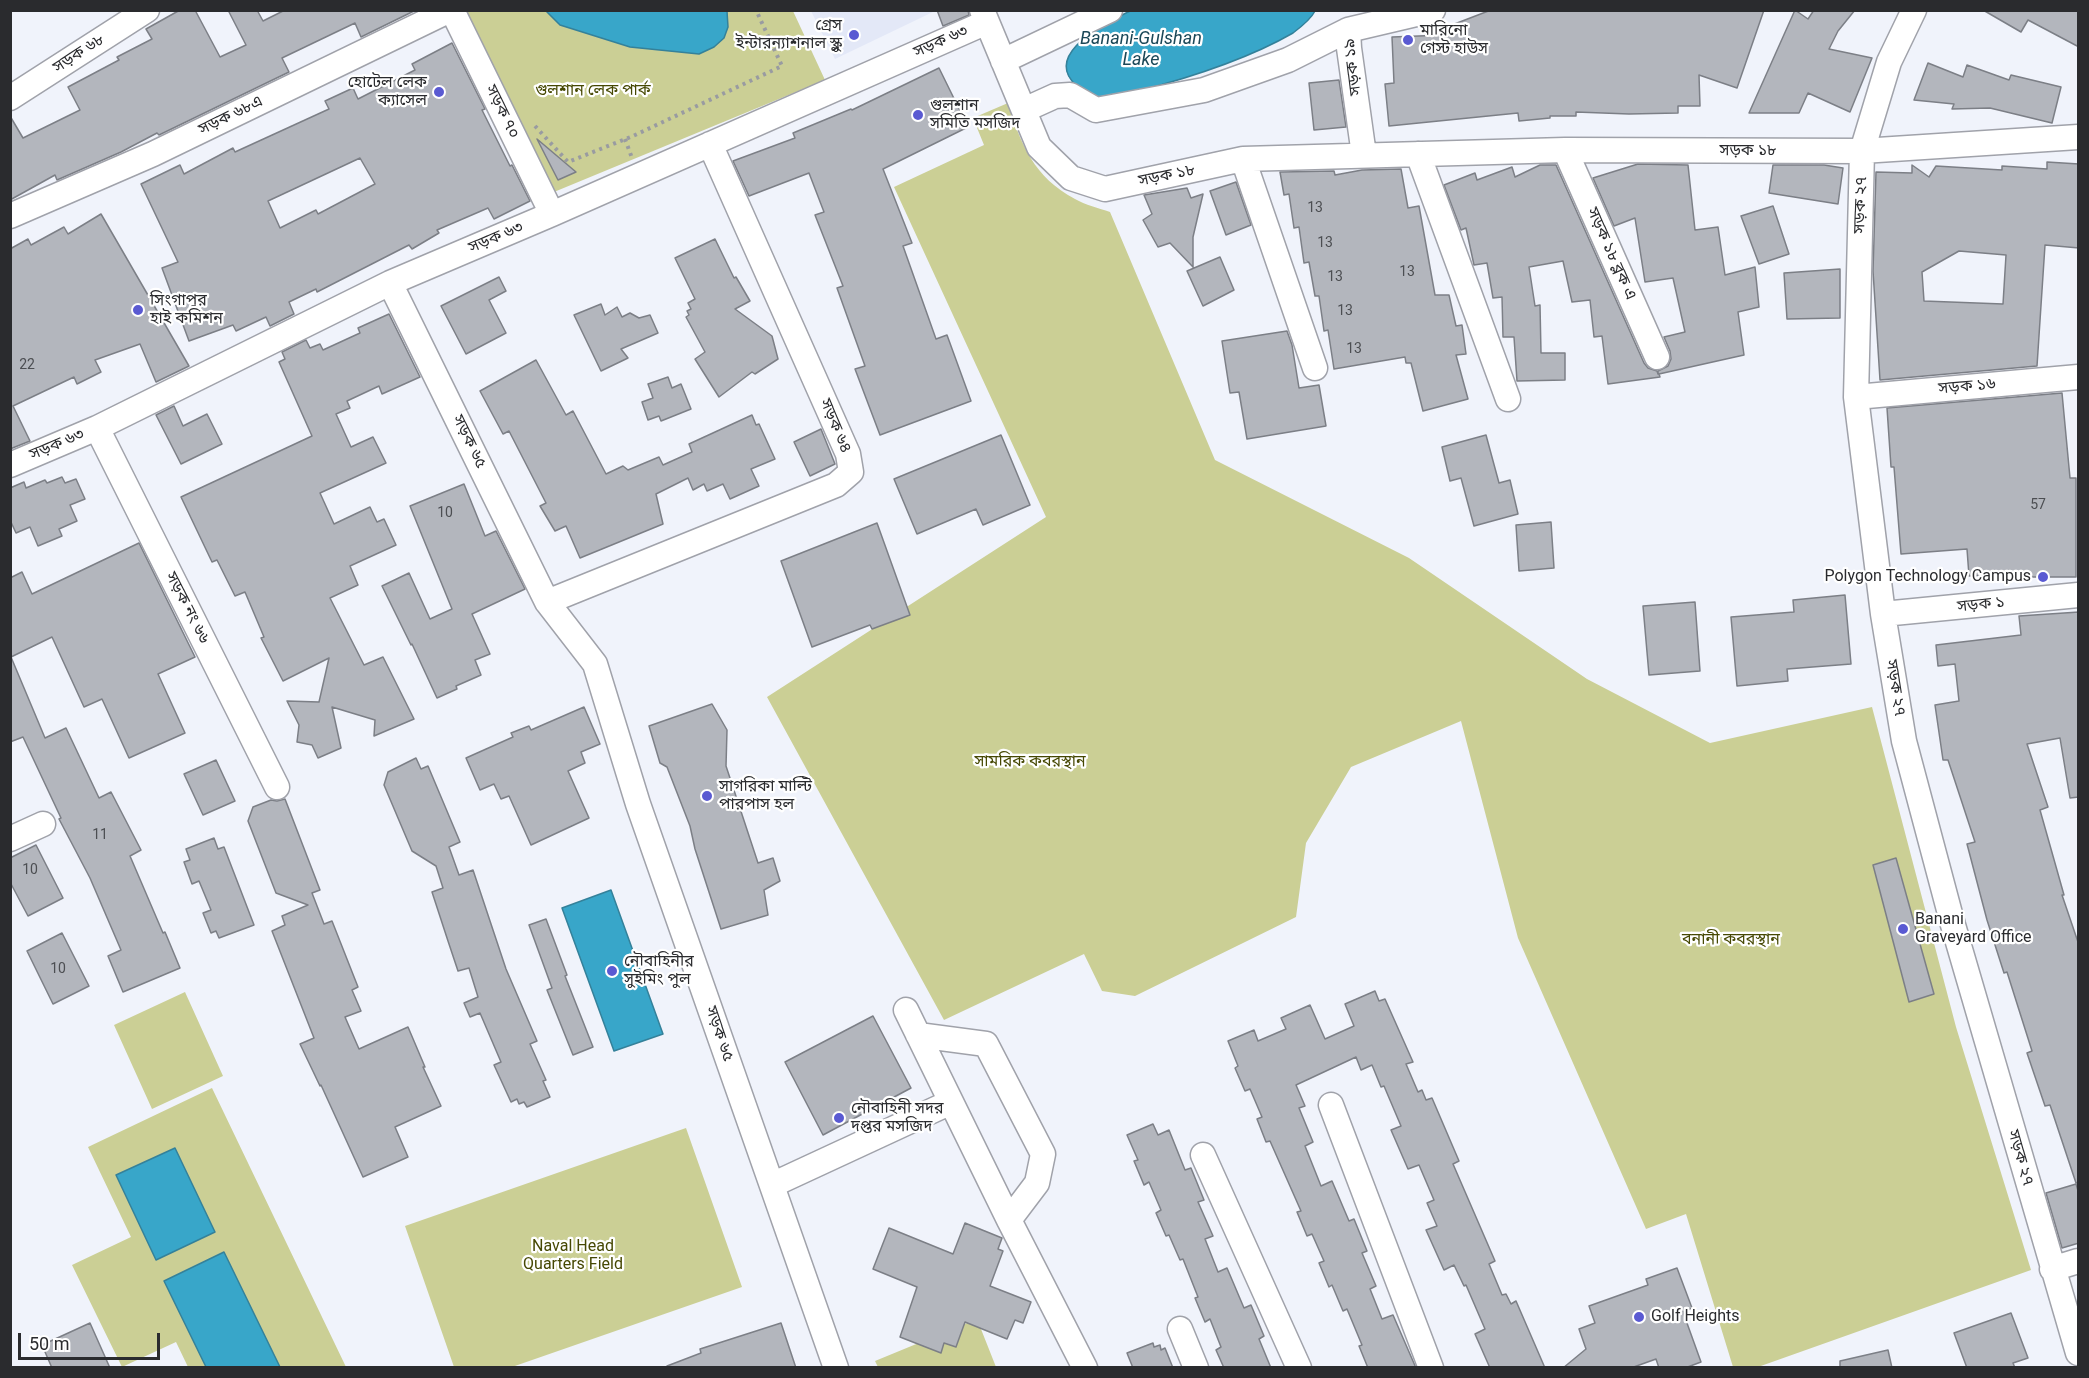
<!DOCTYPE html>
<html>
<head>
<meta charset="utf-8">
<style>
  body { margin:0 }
  #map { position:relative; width:2089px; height:1378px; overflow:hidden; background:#f0f3fb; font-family:Roboto,sans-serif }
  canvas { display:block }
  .frame { position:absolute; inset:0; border:12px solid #2a2b2e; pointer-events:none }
  .scale { position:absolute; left:18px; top:1333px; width:142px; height:27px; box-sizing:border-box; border:3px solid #2a2b2e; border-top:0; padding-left:8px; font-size:18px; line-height:21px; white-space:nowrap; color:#2a2b2e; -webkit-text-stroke:4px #fff; paint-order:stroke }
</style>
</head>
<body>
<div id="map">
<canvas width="2089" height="1378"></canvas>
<div class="frame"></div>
<div class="scale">50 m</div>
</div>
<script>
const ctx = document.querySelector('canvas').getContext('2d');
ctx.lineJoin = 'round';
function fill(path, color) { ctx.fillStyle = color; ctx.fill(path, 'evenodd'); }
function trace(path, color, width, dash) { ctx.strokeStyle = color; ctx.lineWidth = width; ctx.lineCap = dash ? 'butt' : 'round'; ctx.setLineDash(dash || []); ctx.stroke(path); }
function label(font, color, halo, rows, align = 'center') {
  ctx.font = font + ' Roboto,"Noto Sans Bengali",sans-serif'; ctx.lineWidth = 4.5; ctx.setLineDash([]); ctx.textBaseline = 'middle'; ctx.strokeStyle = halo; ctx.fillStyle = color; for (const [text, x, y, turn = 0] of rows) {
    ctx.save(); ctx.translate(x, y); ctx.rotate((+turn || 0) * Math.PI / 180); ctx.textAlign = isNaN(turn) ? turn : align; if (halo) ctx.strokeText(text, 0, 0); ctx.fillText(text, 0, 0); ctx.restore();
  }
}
const built = new Path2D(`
  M811 11H935L835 59Z`);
const green = new Path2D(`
  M464 11H793L825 80 554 192Z
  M1008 103C1021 145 1034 177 1075 199 1085 205 1099 208 1110 212L1215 460 1409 558 1587 679 1710 743 1872 707 1956 1027 2031 1270 1758 1367H1733L1686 1214 1646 1229 1518 938 1461 721 1351 767 1306 843 1296 917 1135 996 1102 991 1084 954 944 1020 767 697 1046 517 894 187 984 145 973 118Z
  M185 992 223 1076 152 1109 114 1025Z
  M212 1088 346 1367H188L176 1342 122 1367 72 1265 131 1237 88 1147Z
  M686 1128 742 1287 512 1367H454L405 1226Z
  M977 1319 996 1367H878L875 1361Z`);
const water = new Path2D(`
  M546 11H727L728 27 724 38 714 47 699 54 630 47 560 25Z
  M1130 11H1315C1311 19 1301 27 1293 33 1248 59 1185 79 1135 92 1125 94 1114 99 1103 98 1092 97 1078 90 1072 81 1047 51 1110 21 1130 11Z
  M611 890 663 1034 614 1051 562 908Z
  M175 1148 215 1232 156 1260 116 1175Z
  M224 1252 280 1367H206L164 1281Z`);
const building = new Path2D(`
  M180 10H195L220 57 246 45 228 10H257L263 21 285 10H416L361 37 355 23 282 58 289 72 159 135 157 133 121 152 57 180 55 175 10 200V116L23 138 80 110 68 87 119 60 117 57 152 39 146 29Z
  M937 10H968L969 15 943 26Z
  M1491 10H1764L1737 88 1699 75 1700 106H1678V113L1629 114 1576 112V116H1550V118L1519 121 1518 113 1389 126 1385 84 1394 83 1392 37 1445 35 1444 28Z
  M1795 10 1808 19 1814 10H1855L1838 31 1829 49 1872 58 1850 112 1808 93 1799 113H1749Z
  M1983 10H2079V47L2028 20 2021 32Z
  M452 43 485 109 482 110 510 166 512 165 530 201 494 219 488 208 437 230 439 233 412 249 409 245 317 292 316 289 289 302 294 314 270 326 266 317 236 331 233 325 189 341 162 268 178 262 141 184 180 165 184 174 233 148 235 152 329 109 325 101 353 88 358 99 415 70 412 64ZM360 158 375 184 318 214 316 210 280 228 268 201Z
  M1928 63 1963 77 1967 65 2009 80 2011 75 2061 87 2052 123 1990 108 1952 109 1954 104 1914 100Z
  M939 68 968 127 883 169 912 243 903 246 936 339 947 335 971 401 880 435 855 369 865 366 837 288 843 286 815 215 824 212 809 173 749 196 733 161 795 138 793 133 851 109 852 110Z
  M1339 80 1346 127 1314 130 1309 83Z
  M537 139 576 172 558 180Z
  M2047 162 2079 164V248L2045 245 2037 366 1880 380 1873 271 1876 172 1912 173V165L1929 177 1936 166 2002 170V166L2047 169ZM1959 251 2006 255 2003 304 1924 301 1922 272Z
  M1638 164 1688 165 1695 230 1718 227 1725 275 1755 267 1759 307 1738 312 1744 355 1659 374 1660 377 1608 384 1602 336 1594 337 1590 300 1572 302 1563 261 1529 267 1535 306 1540 305 1541 353H1565V380L1517 381 1514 337H1503L1502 297 1493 298 1487 263 1474 265 1466 228 1461 230 1444 185 1475 173 1477 180 1512 167 1515 177 1540 165H1556L1644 363 1648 368 1657 371 1658 374V371L1668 366 1671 359 1670 351 1664 337 1685 332 1673 278 1645 282 1635 218 1614 226 1593 178Z
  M1773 165H1824L1843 168 1838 204 1769 193Z
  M1401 169 1408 208 1419 206 1435 295H1449L1456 326 1462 325 1466 354 1456 355 1468 399 1423 411 1411 363H1406L1405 357 1334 369 1328 330 1324 331 1319 296H1315L1309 262 1304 263 1299 227 1294 228 1289 194 1284 195 1280 172 1334 171 1335 175 1362 170Z
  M1236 182 1251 225 1226 235 1210 191Z
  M1187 188 1191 198 1203 194 1193 237V267L1170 243 1158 247 1143 220 1152 214 1144 195Z
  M1773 206 1789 254 1759 264 1741 216Z
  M101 214 189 366 156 382 140 344 95 360 101 372 77 384 74 377 13 406 30 441 10 449V249L28 239 31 245 64 227 68 234Z
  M715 239 734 278 736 277 750 301 735 309 772 336 778 359 755 374 752 372 719 397 695 359 705 352 686 317 689 315 687 311 691 309 688 303 695 299 675 258Z
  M1220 257 1234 290 1203 306 1187 271Z
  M1840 269V318L1787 319 1784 273Z
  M499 277 506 291 489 300 506 333 466 354 441 306Z
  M601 304 605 315 617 307 622 317 630 313 639 318 650 315 658 333 621 349 628 358 601 371 574 315Z
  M389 314 420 377 382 394 379 386 347 401 350 408 336 414 351 447 373 437 386 463 320 493 334 524 370 507 377 522 384 519 396 545 350 566 358 585 330 598 364 665 383 657 414 719 374 736 375 720 332 707 341 748 318 758 312 745 297 742 299 725 287 701 319 702 329 658 283 681 261 638 264 637 245 592 235 596 217 560 212 562 181 497 312 436 279 362 285 359 282 352 306 340 310 348 320 344 323 350 360 333 358 328Z
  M1287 331 1292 345 1299 388 1319 385 1326 426 1247 439 1239 392 1230 393 1222 341Z
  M536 360 566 415 573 411 606 474 623 466 628 470 659 457 663 465 692 452 689 444 752 415 756 425 759 424 775 459 751 469 759 486 730 499 723 484 707 491 704 484 693 490 688 478 656 494 663 524 580 558 566 526 555 531 540 506 546 503 509 431 503 434 480 391Z
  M668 377 672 388 681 384 691 409 661 421 659 416 648 420 642 402 653 398 648 384Z
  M2062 393 2070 478H2076V577H2022V573L1969 576 1967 549 1901 554 1894 467H1891L1887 408Z
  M174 406 183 426 207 414 222 444 181 464 156 415Z
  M821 429 835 464 810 476 794 442Z
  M1001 435 1030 505 983 525 976 509 917 534 894 479Z
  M1486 435 1499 483 1510 480 1518 514 1474 526 1461 478 1450 481 1442 447Z
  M62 477 65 483 76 479 85 499 70 505 77 521 59 529 62 536 38 546 30 527 16 533 10 520V488L24 482 26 488 45 480 47 483Z
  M464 484 485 536 496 531 525 589 472 614 490 654 475 660 481 675 456 686 457 689 437 698 412 644 411 645 382 586 409 573 430 619 452 609 410 506Z
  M1551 522 1554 568 1519 571 1516 525Z
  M877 523 910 615 872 629 870 625 812 647 781 561Z
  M139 543 195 657 158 674 185 733 129 758 102 699 84 707 52 637 11 657 45 738 66 728 99 798 111 792 141 850 130 856 163 933 165 932 180 968 123 992 108 956 121 950 90 878 59 819 61 818 23 737 10 742V578L22 572 32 594Z
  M1845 595 1851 664 1787 669 1788 681 1737 686 1731 617 1794 612 1793 600Z
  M1695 602 1700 671 1649 675 1643 606Z
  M2079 612V797L2070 798 2060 738 2027 744 2048 807 2040 810 2064 895H2062L2079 945V1182L2076 1183 2050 1105 2045 1106 2027 1053 2032 1051 2007 972 2004 973 1987 920 1967 844 1975 842 1948 760H1943L1935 705 1959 701 1955 664 1938 666 1936 645 2021 635 2019 616Z
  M712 704 727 730 726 766 758 863 773 858 780 881 764 890 768 915 721 929 695 849 690 826 667 767 660 763 649 726Z
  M584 707 600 744 581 752 585 763 568 771 589 818 531 845 509 796 501 799 494 784 480 790 466 758 513 737 511 733 529 726 531 730Z
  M416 758 421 769 428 766 460 842 449 847 459 875 473 870 506 969 537 1041 530 1044 546 1080 543 1081 550 1097 527 1107 524 1102 519 1104 517 1099 511 1102 494 1065 501 1062 480 1013 470 1017 464 1003 478 997 469 968 458 971 448 941 432 892 443 888 436 866 412 851 384 785 388 772Z
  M216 760 235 801 203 815 184 774Z
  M285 799 320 890 312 893 324 924 332 921 358 987 352 990 361 1011 345 1017 359 1049 408 1027 425 1067H423L441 1106 395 1127 408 1157 363 1177 321 1085 320 1086 300 1044 314 1038 272 931 285 925 282 916 308 905 276 893 248 821 253 807 271 800 277 801Z
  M214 838 218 849 224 847 254 925 219 938 216 931 211 933 203 913 211 910 199 881 192 884 184 862 190 860 186 849Z
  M36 845 63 898 28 916 10 882V858Z
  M1896 858 1934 994 1909 1002 1873 865Z
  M546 919 567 975 565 976 593 1047 573 1055 547 990 552 988 529 925Z
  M62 933 89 986 53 1004 27 951Z
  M1375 991 1379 1001 1385 999 1413 1062 1406 1064 1418 1092 1422 1090 1426 1100 1432 1098 1459 1161 1453 1164 1495 1261 1489 1264 1502 1295 1506 1294 1511 1304 1516 1301 1545 1368H1490L1475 1334 1485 1329 1466 1285 1464 1286 1454 1265 1444 1270 1426 1230 1437 1226 1427 1203 1434 1200 1419 1165 1408 1169 1391 1130 1401 1126 1384 1086 1381 1087 1372 1065 1361 1070 1356 1057 1296 1085 1305 1106 1299 1108 1313 1142 1305 1146 1321 1186 1332 1181 1349 1221 1354 1219 1367 1251 1362 1253 1376 1286 1370 1289 1382 1319 1393 1315 1416 1368H1368L1359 1346 1362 1345 1347 1309 1343 1311 1332 1285 1329 1287 1319 1263 1324 1261 1312 1234 1307 1236 1297 1212 1301 1211 1270 1141 1266 1142 1257 1119 1262 1117 1250 1089 1245 1091 1235 1068 1238 1066 1228 1041 1254 1030 1258 1041 1286 1029 1281 1018 1310 1005 1325 1039 1354 1026 1345 1004Z
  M873 1016 911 1088 823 1135 785 1062Z
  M1153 1124 1158 1135 1169 1130 1185 1170 1191 1168 1204 1200 1198 1202 1213 1236 1205 1239 1218 1272 1227 1268 1244 1308 1251 1305 1264 1336 1259 1339 1271 1368H1224L1216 1350 1221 1347 1210 1319 1205 1322 1195 1298 1198 1297 1183 1259 1180 1260 1169 1235 1166 1236 1156 1213 1161 1210 1149 1182 1144 1185 1134 1161 1138 1160 1127 1135Z
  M2076 1184 2079 1194V1243L2062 1248 2046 1193Z
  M965 1223 1002 1238 998 1249 1003 1251 990 1286 1031 1302 1023 1323 1015 1320 1007 1339 965 1322 956 1347 944 1343 941 1353 900 1337 917 1287 873 1269 889 1228 953 1254Z
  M1677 1268 1692 1308 1683 1312 1701 1362 1685 1368H1659L1656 1359 1631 1368H1563L1586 1349 1579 1329 1595 1323 1589 1306 1648 1285 1646 1279Z
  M2011 1313 2028 1358 2013 1363 2015 1368H1967L1954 1333Z
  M90 1323 110 1368H52L42 1345Z
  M781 1323 796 1368H668L667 1366 701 1353 700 1349Z
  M1153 1343 1154 1347 1160 1345 1161 1350 1165 1348 1173 1368H1133L1127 1353Z
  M1888 1350 1892 1368H1840V1361Z`);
const path = new Path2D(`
  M535 126 568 162 633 136 782 66 756 10
  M625 139 632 158`);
const minor = new Path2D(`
  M452 10 552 214
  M982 10 1039 147 1071 178 1105 189 1243 159 1565 150 1862 151 2078 137
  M1914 10 1889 62 1862 151 1856 397 1883 614 1904 741 1953 925 2078 1353
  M1003 61 1110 10
  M10 98 147 10
  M1024 110 1055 96 1070 95 1096 110 1204 90 1288 60 1348 30
  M1565 150 1657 357
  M1418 154 1508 399
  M1364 155 1349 48 1348 30 1433 10
  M1243 159 1315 368
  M10 216 153 154 450 10
  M390 283 547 602 595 664 638 804 836 1368
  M1856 397 2078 377
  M97 428 277 787
  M10 465 97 428 390 283 552 214 987 22
  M547 602 836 485 851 472 848 454 710 144
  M1883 614 2078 595
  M10 839 43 824
  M906 1010 1009 1220 1085 1368
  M918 1035 986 1044 1043 1154 1037 1183 1009 1220
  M1331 1105 1431 1368
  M1203 1155 1299 1368
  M772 1185 951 1102
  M2052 1269 2078 1261
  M1180 1329 1196 1368`);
const markers = [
  [854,35,6,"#5a5ad2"],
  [1408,40,6,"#5a5ad2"],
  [439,92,6,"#5a5ad2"],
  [918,115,6,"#5a5ad2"],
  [138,310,6,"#5a5ad2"],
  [2043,577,6,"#5a5ad2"],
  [707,796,6,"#5a5ad2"],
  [1903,929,6,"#5a5ad2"],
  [612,971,6,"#5a5ad2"],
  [839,1118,6,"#5a5ad2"],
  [1639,1317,6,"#5a5ad2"]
];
const numberNames = [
  ["13",1315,208],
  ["13",1325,243],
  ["13",1407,272],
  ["13",1335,277],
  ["13",1345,311],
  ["13",1354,349],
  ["22",27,365],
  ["57",2038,505],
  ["10",445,513],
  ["11",100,835],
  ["10",30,870],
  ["10",58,969]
];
const poiNames = [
  ["গ্রেস",842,26,"right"],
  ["ইন্টারন্যাশনাল স্কুল",842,44,"right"],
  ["মারিনো",1420,31],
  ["গেস্ট হাউস",1420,49],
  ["হোটেল লেক",427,83,"right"],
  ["ক্যাসেল",427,101,"right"],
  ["গুলশান",930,106],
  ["সমিতি মসজিদ",930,124],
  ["সিংগাপুর",150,301],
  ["হাই কমিশন",150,319],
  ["Polygon Technology Campus",2031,577,"right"],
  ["সাগরিকা মাল্টি",719,787],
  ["পারপাস হল",719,805],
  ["Banani",1915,920],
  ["Graveyard Office",1915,938],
  ["নৌবাহিনীর",624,962],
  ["সুইমিং পুল",624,980],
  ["নৌবাহিনী সদর",851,1109],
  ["দপ্তর মসজিদ",851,1127],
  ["Golf Heights",1651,1317]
];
const streetNames = [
  ["সড়ক ৬৩",941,42,-24],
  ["সড়ক ৬৮",79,54,-33],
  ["সড়ক ১৯",1353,67,-97],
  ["সড়ক ৭০",502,112,64],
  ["সড়ক ৬৮এ",231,116,-26],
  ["সড়ক ১৮",1748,151],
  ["সড়ক ১৮",1167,176,-12],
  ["সড়ক ২৭",1861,205,-88],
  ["সড়ক ৬৩",496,238,-23],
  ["সড়ক ১৮ ব্লক এ",1611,254,66],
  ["সড়ক ১৬",1967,387,-5],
  ["সড়ক ৬৪",835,426,67],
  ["সড়ক ৬৫",469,442,64],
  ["সড়ক ৬৩",57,445,-23],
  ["সড়ক ১",1981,605,-6],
  ["সড়ক নং ৬৬",187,608,63],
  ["সড়ক ২৭",1895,688,81],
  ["সড়ক ৬৫",719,1034,71],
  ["সড়ক ২৭",2020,1158,74]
];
const parkNames = [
  ["গুলশান লেক পার্ক",593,91],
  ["সামরিক কবরস্থান",1030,762],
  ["বনানী কবরস্থান",1731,940],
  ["Naval Head",573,1247],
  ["Quarters Field",573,1265]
];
const waterNames = [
  ["Banani-Gulshan",1141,39],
  ["Lake",1141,60]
];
fill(built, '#e3e8f7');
fill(green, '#cbcf95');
fill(water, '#38a6c9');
trace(water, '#34819a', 1.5);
fill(building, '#b3b6bd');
trace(building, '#7c7f86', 1.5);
trace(minor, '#a0a2aa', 27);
trace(path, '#999ba1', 4, [3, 4.5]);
trace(minor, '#fff', 24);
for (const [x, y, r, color] of markers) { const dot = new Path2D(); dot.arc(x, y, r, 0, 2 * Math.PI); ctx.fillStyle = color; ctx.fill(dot); trace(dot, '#fff', 2); }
label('14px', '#4c4e52', null, numberNames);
label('16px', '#2a2b2e', '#fff', poiNames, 'left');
label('16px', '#2a2b2e', '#fff', streetNames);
label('16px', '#464803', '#fff', parkNames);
label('italic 18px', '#1b4858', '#fff', waterNames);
</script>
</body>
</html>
